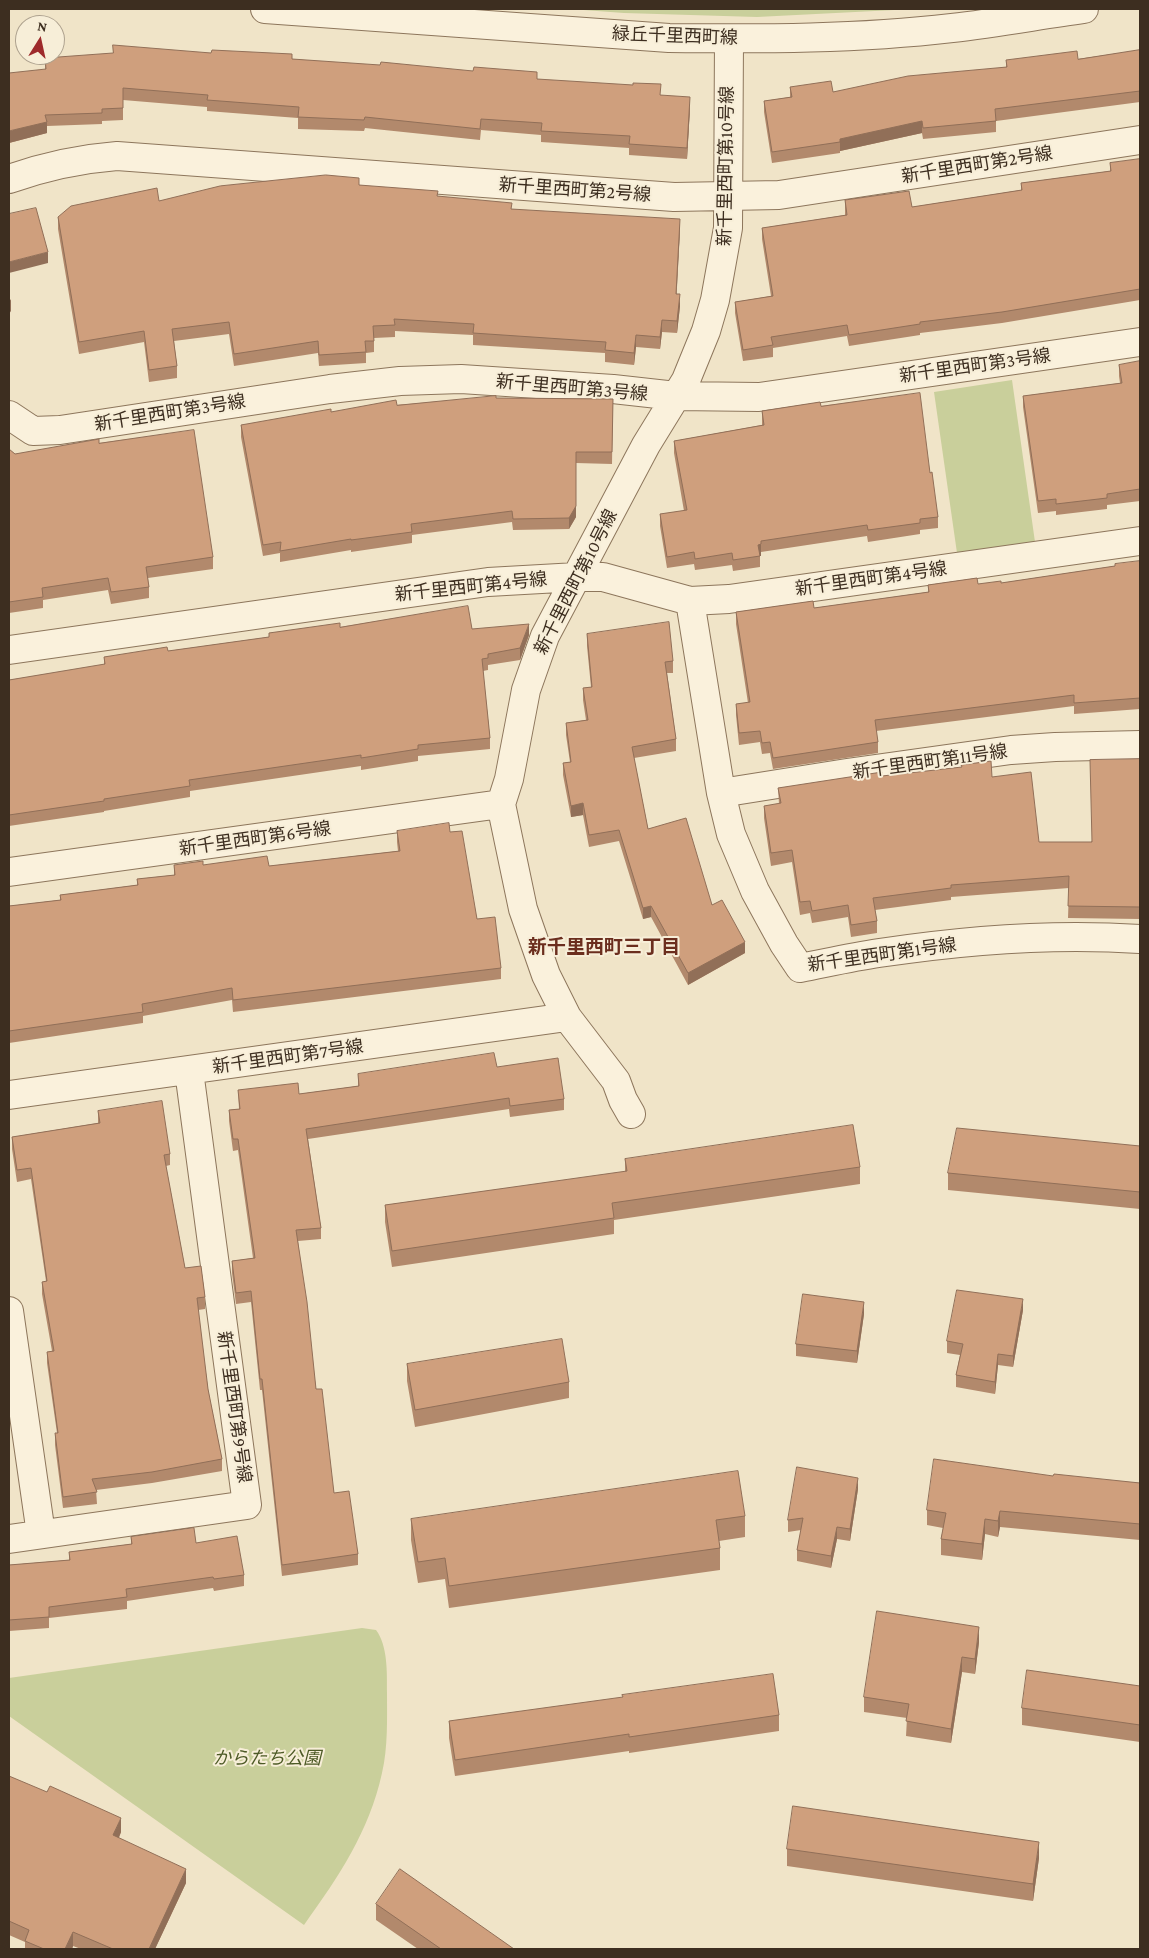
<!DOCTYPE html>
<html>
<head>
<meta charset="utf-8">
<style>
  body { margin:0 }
  #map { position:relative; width:1149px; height:1958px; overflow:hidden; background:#f0e4c8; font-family:"Crimson Pro",serif }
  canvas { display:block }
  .frame { position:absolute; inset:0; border:10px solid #3d2e20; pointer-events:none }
  .north { position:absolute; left:15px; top:15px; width:50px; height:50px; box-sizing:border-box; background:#f7eed8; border:1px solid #ada18e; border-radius:50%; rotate:10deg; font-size:14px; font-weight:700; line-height:20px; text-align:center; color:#3d2e20 }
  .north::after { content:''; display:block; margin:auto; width:18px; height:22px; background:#9e2a2b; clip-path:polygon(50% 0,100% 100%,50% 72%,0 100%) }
</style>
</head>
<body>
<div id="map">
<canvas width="1149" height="1958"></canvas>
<div class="frame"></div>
<div class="north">N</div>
</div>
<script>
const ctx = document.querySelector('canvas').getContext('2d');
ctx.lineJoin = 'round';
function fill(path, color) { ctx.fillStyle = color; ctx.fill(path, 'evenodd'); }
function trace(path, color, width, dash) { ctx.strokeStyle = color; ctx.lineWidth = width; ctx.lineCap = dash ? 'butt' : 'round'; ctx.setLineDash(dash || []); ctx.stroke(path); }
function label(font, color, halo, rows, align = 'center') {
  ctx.font = font + ' "Crimson Pro","Noto Sans JP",serif'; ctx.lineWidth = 4; ctx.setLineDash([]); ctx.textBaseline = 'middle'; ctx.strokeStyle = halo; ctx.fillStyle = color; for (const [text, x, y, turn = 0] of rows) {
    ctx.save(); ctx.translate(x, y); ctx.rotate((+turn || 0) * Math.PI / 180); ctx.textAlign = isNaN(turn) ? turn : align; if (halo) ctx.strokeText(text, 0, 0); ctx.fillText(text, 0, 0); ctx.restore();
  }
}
const green = new Path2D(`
  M570 9H914L757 17 624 13Z
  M1012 380 1035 542 957 553 934 392Z
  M362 1628 376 1630C388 1646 387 1673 387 1693 387 1719 388 1747 382 1773 369 1832 339 1876 304 1925L9 1716V1678Z`);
const minor = new Path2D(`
  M9 179C46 166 78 159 117 156L674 197 779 195 1140 140
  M9 415 33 431 60 430 330 389 400 381 461 379 613 389 676 396 759 397 1140 342
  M690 601 721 793 731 834 755 891 784 944 800 968C826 963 852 957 879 953 965 940 1053 933 1140 939
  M9 650 488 582 577 577H603L690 601 729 599 1140 541
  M721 793 847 773 1011 750 1055 747 1140 745
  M9 872 501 804
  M9 1095 567 1017
  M631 1114 623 1100 616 1081 567 1017 546 975 523 909 501 804 509 779 526 690 545 636 646 445 686 380 706 331 715 300 728 228 729 39
  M9 1311 41 1534
  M9 1539 247 1505 189 1071`);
const tertiary = new Path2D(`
  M265 9 669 38C763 39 858 39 952 28 996 23 1040 15 1084 9`);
const wall = new Path2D(`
  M1140 50V102L996 121V132L923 139 922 133 840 151V153L772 163 764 112V101L790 97V87L833 92 1006 67V60L1078 59Z
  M45 58 292 59 537 79 661 95 690 108 687 159 629 155V148L541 142V135L481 130 480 140 365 128 364 131 298 129V118L207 111V107L123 100V120L102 121V124L47 126V133L9 143 45 69Z
  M1140 159V300L1002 323 920 333V335L849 346 847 336 773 348V357L743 361 735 313V302L771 296 762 239V228L845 215V200L912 207 1021 190V183L1110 171V163Z
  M359 185 438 196 512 209 680 230 676 294 680 306 677 333 662 332 660 349 636 347 634 365 605 362V353L473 345V335L395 331V337L374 338V352L366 353V363L319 366 318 353 234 366 229 334 174 341 177 366V378L149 382 144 342 79 354 58 229V217L159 201Z
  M1140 361V501L1107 505V509L1056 515V511L1038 513 1023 407V396L1120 383 1119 376V365Z
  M496 398 613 399 612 464 576 463V517L569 529 513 530 512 522 412 535V543L351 552V550L280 562V553L263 556 241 437V425L331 412 397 405Z
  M821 406 930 473 938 517V528L920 530V534L868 542 867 536 761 552V556H760V567L733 571 732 565 695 570 694 564 667 568 660 526V514L684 511 674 453V441L762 425V411Z
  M99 443 213 557V569L148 578 149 587V598L111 604 108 590 43 600V608L9 613V449L15 454Z
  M1140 561V709L1074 714V706L876 731 878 742V753L773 769 770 753 762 754 760 742 739 745 736 715V704L748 703 736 624V612L814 608 928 592V585L978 584 1001 583 1115 566Z
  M340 627 472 629 529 635 520 660 488 665V670L483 671 490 738V749L418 756V761L361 770V766L190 791V797L104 811V812L9 826V680L104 665V657L168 651 269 637V633Z
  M587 634 673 661V673H667L676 739V751L634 758 648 829 712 905 745 953 688 985 651 917 643 919 619 841 589 847 583 815 571 817 563 775V763L570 762 566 735V723L586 720 583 700V688L591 687 587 646Z
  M1140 759V919L1068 918 1069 888 951 897V900L875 910 877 921V933L851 937 848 917 812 923 810 913 800 915 792 862 771 866 764 818V806L779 804 778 788 882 776 992 777 1039 842H1091Z
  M397 831 450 832 477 919 501 968V979L233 1012 232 1000 143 1016V1023L9 1043V906L60 900V895L137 885V879L174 875V865H203L269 866 398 851 397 842Z
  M497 1067 564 1099V1110L510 1117 509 1109 308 1139 321 1228V1239L298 1241 316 1389 334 1493 358 1554V1565L282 1576 262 1390H260L251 1302 236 1304 232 1273V1261L253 1258 238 1150 233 1151 229 1121V1110L239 1109 238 1090 299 1094 358 1086V1074Z
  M98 1111 170 1154V1165L166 1166 185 1268 205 1297V1309L198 1310 208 1389 222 1459V1471L152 1483 96 1490 97 1504 63 1508 55 1445V1433H57L47 1363V1352L52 1351 42 1294V1282L46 1281 31 1179 17 1182 12 1149V1137L98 1123Z
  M1140 1146V1209L948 1190V1173Z
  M625 1159 860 1167V1184L614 1220V1234L392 1267 385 1222V1205L625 1172Z
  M1023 1310 1013 1367 998 1365 995 1394 956 1387V1375L960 1355 947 1353V1341Z
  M864 1314 857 1363 796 1356V1344Z
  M407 1364 569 1382V1398L415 1427 407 1381Z
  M1053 1476 1140 1483V1540L1000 1527 998 1537 985 1534 982 1560 941 1555V1539L943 1528 927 1525V1510Z
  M858 1489 850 1541 837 1539 831 1568 797 1561V1550L801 1530 788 1532V1520Z
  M745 1516V1537L719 1541 720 1548V1570L449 1608 445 1579 418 1583 411 1540V1519Z
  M131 1537 196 1543 244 1575V1586L214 1591 213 1588 127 1601V1609L49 1618V1628L9 1631V1565L69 1560V1552L131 1544Z
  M979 1642 975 1674 962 1672 951 1743 906 1736 907 1718 864 1712V1697Z
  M1140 1686V1742L1022 1725V1708Z
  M779 1715V1731L629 1753V1751L455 1776 449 1738V1721Z
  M9 1776 121 1832 119 1838 186 1883 155 1949H81L73 1946 72 1949H25V1942L9 1935Z
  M787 1849 1039 1858 1033 1901 787 1866Z
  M376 1904 514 1949H418L376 1920Z`);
const shadedWall = new Path2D(`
  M690 97V108L687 159V148Z
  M922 121V133L840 151V139Z
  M47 122V133L9 143V131Z
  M680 219V230L676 306V294Z
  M48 252V263L9 273V262Z
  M680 294V306L677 333V321Z
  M11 299V311L9 314V302Z
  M662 320V332L660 349V337Z
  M636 335V347L634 365V353Z
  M576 506V517L569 529V518Z
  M761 544V556H758V545Z
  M529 624V635L520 660V648Z
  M583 803V815L571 817V806Z
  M651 906V917L643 919V908Z
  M745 942V953L688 985V973Z
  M1023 1299V1310L1013 1367V1356Z
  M864 1302V1314L857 1363V1351Z
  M998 1354V1365L995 1394V1382Z
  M858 1478V1489L850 1541V1529Z
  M1000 1511V1527L998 1537V1521Z
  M985 1519V1534L982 1560V1544Z
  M837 1527V1539L831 1568V1556Z
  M979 1627V1642L975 1674V1659Z
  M962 1657V1672L951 1743V1729Z
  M121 1818V1832L113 1850V1835Z
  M1039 1842V1858L1033 1901V1884Z
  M186 1869V1883L155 1949H149Z
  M73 1932V1946L72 1949H65Z`);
const building = new Path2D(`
  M113 45 211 53 212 50 292 54V59L380 65 381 62 473 71 474 67 537 72V79L633 85V83L661 84 660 95 690 97 687 148 629 144 630 136 541 131 542 123 481 119 480 129 365 117 364 120 298 117 299 107 207 100 208 95 123 88V108L102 109V113L45 115 47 122 9 131V73L46 69 45 58 113 53Z
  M1140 50V91L995 109 996 121 923 128 922 121 840 139V142L772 152 764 101 792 97 790 87 831 81 833 92 908 76 1007 67 1006 60 1077 51 1078 59Z
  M1140 159V289L1002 312 920 322V324L849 335 847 325 771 337 773 345 743 350 735 302 773 296 762 228 847 215 845 200 909 191 912 207 1022 190 1021 183 1111 171 1110 163Z
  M326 175 359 178V185L438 191 437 196 512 203 511 209 680 219 676 294H680L677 321 662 320 660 337 636 335 634 353 605 350 606 342 473 333 474 324 394 319 395 325 373 326 374 341H365L366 352 319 355 318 341 234 354 229 322 172 329 177 366 149 370 144 331 79 342 58 217 71 206 157 188 159 201 220 186Z
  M36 208 48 252 9 262V214Z
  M1140 361V489L1107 494V498L1056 504V499L1038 501 1023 396 1122 383 1119 365Z
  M920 393 930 473 932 472 938 517 920 519V523L868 530 867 525 761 541V544L758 545 760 556 733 560 732 553 695 559 694 552 667 557 660 514 687 510 674 441 764 425 762 411 820 402 821 406Z
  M496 396V398L613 399 612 452H576V506L569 518 513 519 512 511 411 524 412 532 351 540V539L280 551 281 542 263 545 241 425 331 409V412L396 400 397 405Z
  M194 430 213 557 146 567 149 587 111 592 108 578 42 588 43 597 9 602V449L15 454 99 439V443Z
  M1140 561V698L1074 703V695L875 720 878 742 773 758 770 742 762 743 760 731 739 733 736 704 750 702 736 612 813 601 814 608 929 592 928 585 977 578 978 584 1001 581V583L1115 566V564Z
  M468 606 472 629 529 624 520 648 488 654V658L482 659 490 738 418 745V749L361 758V755L189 780 190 786 104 799V801L9 815V680L105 664 104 657 167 647 168 651 269 637V633L340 623V627Z
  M669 622 673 661 665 662 676 739 632 747 648 829 686 818 712 905 722 900 745 942 688 973 651 906 643 908 619 830 589 835 583 803 571 806 563 763 571 762 566 723 588 720 583 688 592 687 587 634Z
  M1140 759V907L1068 906 1069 876 951 885V888L873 898 877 921 851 925 848 905 812 911 810 901 800 902 792 850 771 853 764 806 781 803 778 788 882 772V776L962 767 961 765 991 761 992 777 1031 772 1039 842H1092L1090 760Z
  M449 823 450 832 462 831 477 919 495 917 501 968 233 1000 232 988 142 1004 143 1012 9 1031V906L61 900 60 895 138 885 137 879 175 875 174 865 203 861V865L267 856 269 866 400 851 397 831Z
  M494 1053 497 1067 558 1058 564 1099 510 1106 509 1098 306 1129 321 1228 296 1230 307 1302 316 1389H322L334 1493 349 1491 358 1554 282 1565 262 1379H260L251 1291 236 1293 232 1261 255 1258 238 1139H233L229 1110 240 1109 238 1090 298 1083 299 1094 359 1086 358 1074Z
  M162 1101 170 1154 164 1155 185 1268 201 1266 205 1297 197 1298 208 1389 222 1459 152 1472 92 1479 97 1492 63 1497 55 1433H58L47 1352 54 1351 42 1282 47 1281 31 1168 17 1170 12 1137 100 1123 98 1111Z
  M853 1125 860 1167 612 1203 614 1218 392 1251 385 1205 627 1171 625 1159Z
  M957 1128 1140 1146V1192L948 1173Z
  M957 1290 1023 1299 1013 1356 998 1354 995 1382 956 1375 963 1344 947 1341Z
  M803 1294 864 1302 857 1351 796 1344Z
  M562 1339 569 1382 415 1410 407 1364Z
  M934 1459 1053 1476 1054 1474 1140 1483V1524L1000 1511 998 1521 985 1519 982 1544 941 1539 946 1513 927 1510Z
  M797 1467 858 1478 850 1529 837 1527 831 1556 797 1550 803 1518 788 1520Z
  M738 1471 745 1516 716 1520 720 1548 449 1586 445 1558 418 1562 411 1519Z
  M194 1528 196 1543 237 1536 244 1575 214 1579 213 1577 126 1589 127 1597 49 1607V1617L9 1620V1565L70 1560 69 1552 132 1544 131 1537Z
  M877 1611 979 1627 975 1659 962 1657 951 1729 906 1721 909 1704 864 1697Z
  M1027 1670 1140 1686V1725L1022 1708Z
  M773 1674 779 1715 629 1737V1734L455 1760 449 1721 623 1697 622 1695Z
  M9 1776 47 1792 50 1786 121 1818 113 1835 186 1869 149 1949H113L73 1932 65 1949H44L25 1941 29 1930 9 1921Z
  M793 1806 1039 1842 1033 1884 787 1849Z
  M400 1869 514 1949H441L376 1904Z`);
const streetNames = [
  ["緑丘千里西町線",675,36,2],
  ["新千里西町第2号線",977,165,-9],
  ["新千里西町第10号線",726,166,-89],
  ["新千里西町第2号線",575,190,4],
  ["新千里西町第3号線",975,366,-8],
  ["新千里西町第3号線",572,388,5],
  ["新千里西町第3号線",170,413,-9],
  ["新千里西町第4号線",871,579,-8],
  ["新千里西町第10号線",576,582,-63],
  ["新千里西町第4号線",471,587,-6],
  ["新千里西町第11号線",930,762,-8],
  ["新千里西町第6号線",255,839,-8],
  ["新千里西町第1号線",882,955,-8],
  ["新千里西町第7号線",288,1057,-8],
  ["新千里西町第9号線",234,1407,82]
];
const parkNames = [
  ["からたち公園",267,1758]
];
const neighbourhoodNames = [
  ["新千里西町三丁目",604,947]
];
fill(green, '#c9cf9b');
trace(minor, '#8d765c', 30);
trace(tertiary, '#8d765c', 30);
trace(minor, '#faf1dc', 28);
trace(tertiary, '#faf1dc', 28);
fill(wall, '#b2896c');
fill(shadedWall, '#916f58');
fill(building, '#cf9f7d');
trace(building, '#916f58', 1);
label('18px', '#3d2e20', '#f7eed8', streetNames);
label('italic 18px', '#4d5a26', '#f7eed8', parkNames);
label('bold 19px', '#6b2e1e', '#f7eed8', neighbourhoodNames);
</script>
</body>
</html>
